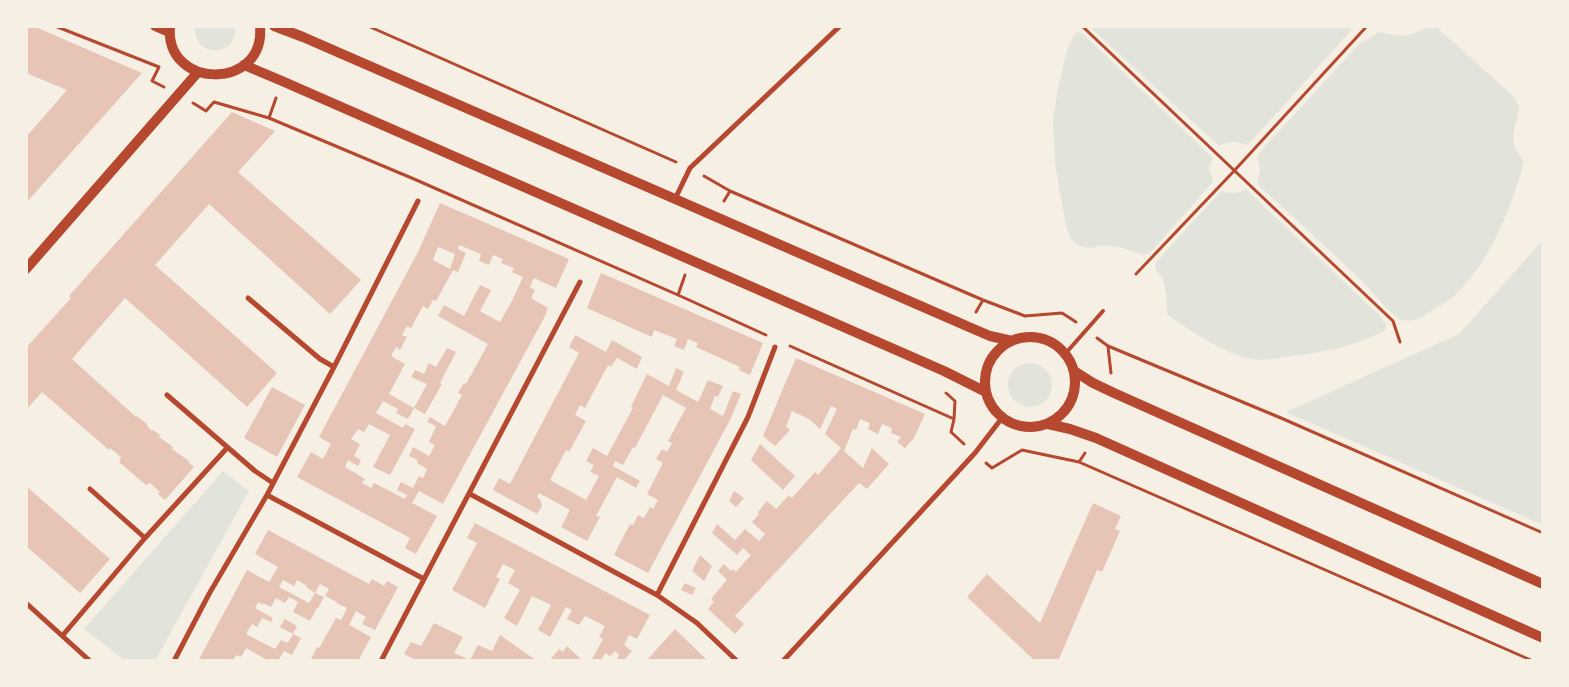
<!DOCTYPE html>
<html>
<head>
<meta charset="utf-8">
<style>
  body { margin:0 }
  #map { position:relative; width:1569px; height:687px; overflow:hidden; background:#f6efe4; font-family:"PT Sans Narrow",sans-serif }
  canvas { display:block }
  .frame { position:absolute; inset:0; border:28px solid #f6efe4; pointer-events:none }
</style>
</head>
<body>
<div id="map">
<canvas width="1569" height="687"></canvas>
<div class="frame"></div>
</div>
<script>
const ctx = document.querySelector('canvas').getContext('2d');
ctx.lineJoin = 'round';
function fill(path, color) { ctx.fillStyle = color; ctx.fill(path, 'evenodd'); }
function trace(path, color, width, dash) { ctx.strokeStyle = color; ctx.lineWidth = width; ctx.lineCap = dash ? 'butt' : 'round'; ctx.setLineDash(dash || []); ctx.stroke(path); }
const green = new Path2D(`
  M195 26H235C239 57 193 60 195 26Z
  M1089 26H1355L1248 145C1237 141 1230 140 1219 146Z
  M1429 26 1438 28 1442 32 1510 93C1514 97 1518 102 1519 107 1519 111 1518 116 1517 119 1511 138 1512 146 1524 161 1512 208 1490 261 1455 295 1449 301 1440 305 1433 310 1424 316 1412 324 1402 320 1390 315 1376 295 1366 285 1331 251 1294 218 1257 184L1260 169 1257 155 1358 45 1379 32C1402 37 1408 38 1429 26Z
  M1078 32 1083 34 1213 158 1209 168 1213 182 1149 254 1143 255 1122 248 1103 245 1091 248 1079 246 1071 239 1066 226 1055 164 1053 121 1058 88 1067 51 1074 35Z
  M1246 189 1380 316 1386 325 1385 331C1352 347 1321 353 1285 357 1275 359 1262 361 1251 359 1229 356 1185 328 1167 314L1166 293 1163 279 1156 270 1155 265 1158 260 1221 191C1232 194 1237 194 1246 189Z
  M1543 240V525L1286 412 1459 334Z
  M1008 385a22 22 0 1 1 44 0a22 22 0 1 1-44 0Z
  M223 471 249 491 155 661H125L84 629Z`);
const building = new Path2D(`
  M26 26H33L142 73 26 203V137L67 90 26 73Z
  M232 112 275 131 238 172 361 280 330 314 209 204 155 265 277 373 247 407 125 298 72 359 136 417 137 416 147 424V426L152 431 153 430 160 435 159 437 173 447 172 449 189 461 188 462 194 467 165 500 158 494 160 492 150 483 146 485 119 462 121 457 110 448 109 450 42 392 26 410V348L71 298 69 296Z
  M440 203 569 259 556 288 534 278 530 287 535 290 531 298 548 308 544 318 443 504 419 491 412 503 437 516 416 554 405 548 410 538 297 477 311 452 323 459 331 444 319 437 418 252ZM459 245 481 254 479 261 489 265 493 255 503 259 501 263 514 268 512 272 523 277 512 301 500 322 480 311 491 290 480 285 464 316 444 305 438 316 488 344 466 384 464 383 458 393 462 395 445 426 430 417 427 422 436 426 429 442 435 445 429 456 413 447 409 456 418 460 417 463 427 469 423 478 419 476 413 488 401 482 397 490 407 495 405 499 374 483 371 488 362 483 365 479 345 467 348 460 358 466 361 460 354 456 360 444 351 439 358 429 364 432 369 424 390 435 373 467 390 475 415 429 405 424 403 428 376 413 383 401 398 409 396 413 408 419 414 408 389 394 405 364 391 356 396 347 400 350 407 337 402 335 407 326 411 328 423 306 428 309 433 300 436 301 453 270 458 272 466 253 458 249ZM438 247 455 254 450 269 433 260Z
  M601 273 763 343 750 375 739 370 740 367 696 347 698 343 688 339 684 350 674 346 677 339 654 330 652 337 587 308Z
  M575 335 606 352 612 340 642 357 637 369 617 358 611 367 608 365 585 408 580 405 575 415 586 421 569 452 566 450 550 480 586 500 599 476 590 472 594 465 586 461 593 448 607 456 633 408 631 407 647 374 669 386 676 368 684 372 676 390 698 402 708 380 723 386 718 397 715 396 710 409 723 416 733 391 741 394 730 420 648 573 614 555 630 524 633 525 638 515 644 518 650 507 653 509 658 500 647 494 663 463 656 459 662 449 667 452 672 443 668 441 686 408 663 395 635 448 633 447 623 465 615 461 613 466 640 481 636 488 617 477 596 516 600 517 587 541 561 527 570 510 539 493 537 497 540 499 542 506 537 514 493 490 499 478 510 484 579 353 569 347Z
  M447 348 456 352 440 383 442 384 425 414 414 408 427 384 411 377 415 370 424 374 429 363 436 367Z
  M796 358 925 414 914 438 905 448 897 442 901 437 891 433 892 428 882 424 878 434 868 429 870 423 860 419 856 430 853 429 844 451 863 468 872 448 889 464 867 489 859 483 735 616 744 624 735 634 708 609 714 602 711 599 727 580 718 571 724 564 731 571 733 569 736 572 751 555 743 548 737 555 712 533 717 524 735 540 745 529 759 541 765 534 752 522 759 514 758 512 767 501 776 509 789 495 792 498 815 472 818 475 841 448 825 434 837 409 831 406 820 429 809 419 792 411 786 426 790 430 775 446 763 436Z
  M272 387 305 405 277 457 244 438Z
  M760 444 795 476 783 490 751 460Z
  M26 486 110 559 80 593 26 546Z
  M734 491 744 498 736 507 729 501Z
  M1093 503 1121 516 1115 529 1120 531 1102 572 1097 570 1058 661H1035L967 597 987 574 1040 623Z
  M475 523 650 615 637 639 629 635 624 645 632 651 624 660 625 661H616L619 655 615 651 610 656 605 653 601 661H591L603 639 599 637 605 626 585 616 579 625 567 619 572 610 566 607 550 637 538 630 551 605 532 596 517 626 504 618 520 590 508 583 515 570 503 564 496 577 500 579 485 608 452 590 477 543 467 538Z
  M268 530 369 584 372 579 384 586 387 581 398 587 375 630 362 624 366 617 356 611 349 625 371 637 358 661H310L317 647 319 648 336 618 341 620 347 608 336 603 337 602 325 596 329 589 320 584 315 593 306 587 307 586 297 580 294 586 283 580 279 587 309 603 315 593 324 597 318 608H317L310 621 293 612 298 602 289 597 285 603 276 598 271 607 263 603V605L258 602 255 608 273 618 271 622 262 618 257 627 252 624 246 634 275 649 281 640 288 643 293 634 280 627 285 619 297 626 293 634 301 638 292 655 284 651 278 661H269L246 648 241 657 236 655 233 661H198L247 570 269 582 278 567 255 554Z
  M700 555 712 566 704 581 692 571Z
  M685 583 696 588 692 595 681 590Z
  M434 623 463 637 454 653 470 660 478 645 492 651 500 635 537 661H418L404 654 411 642 421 646Z
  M675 629 708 661H646Z
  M567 646 583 661H553L551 659 559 649 563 652Z`);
const path = new Path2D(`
  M55 26 159 67 152 81 164 87
  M368 26 676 162
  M1082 26 1393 321 1400 342
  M193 103 206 111 214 102 269 118 276 98
  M269 118 414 179 678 295 685 275
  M704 176 730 191 724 201
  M730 191 983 300 976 312
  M1136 274 1234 171 1367 26
  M678 295 766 335
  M983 300 1025 316 1062 313 1076 322
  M1097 338 1108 346 1281 418 1543 533
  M790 346 954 419 955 401 946 393
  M1108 347 1111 373
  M954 419 951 432 964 444
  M1079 462 1533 661
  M986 463 992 468 1022 450 1079 462 1085 453`);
const service = new Path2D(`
  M1065 354 1103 311`);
const minor = new Path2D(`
  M675 199 690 168 840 26
  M248 298 320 359 334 367
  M167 395 255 471 273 483
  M90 489 145 538
  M470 494 657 595 697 623 737 661
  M267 495 424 579
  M657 595 748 417 775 347
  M26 603 90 661
  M63 635 145 538 227 448
  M174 661 209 594 267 495 334 367 418 201
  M381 661 580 282
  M783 661 975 453 1002 418`);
const secondary = new Path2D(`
  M155 26 169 32
  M170 26C164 90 266 91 260 26
  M274 26 303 37 969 327 990 336 1012 341
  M244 65 282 81 944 371 986 392
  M26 269 198 72
  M985 382a45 45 0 1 1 90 0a45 45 0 1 1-90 0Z
  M1074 371 1093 383 1114 393 1543 584
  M1048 424 1070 429 1096 438 1543 638`);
fill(green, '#e2e4dc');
fill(building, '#e6c5b7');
trace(path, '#b5482f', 3);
trace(service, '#b5482f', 4);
trace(minor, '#b5482f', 5);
trace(secondary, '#b5482f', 10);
</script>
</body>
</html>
